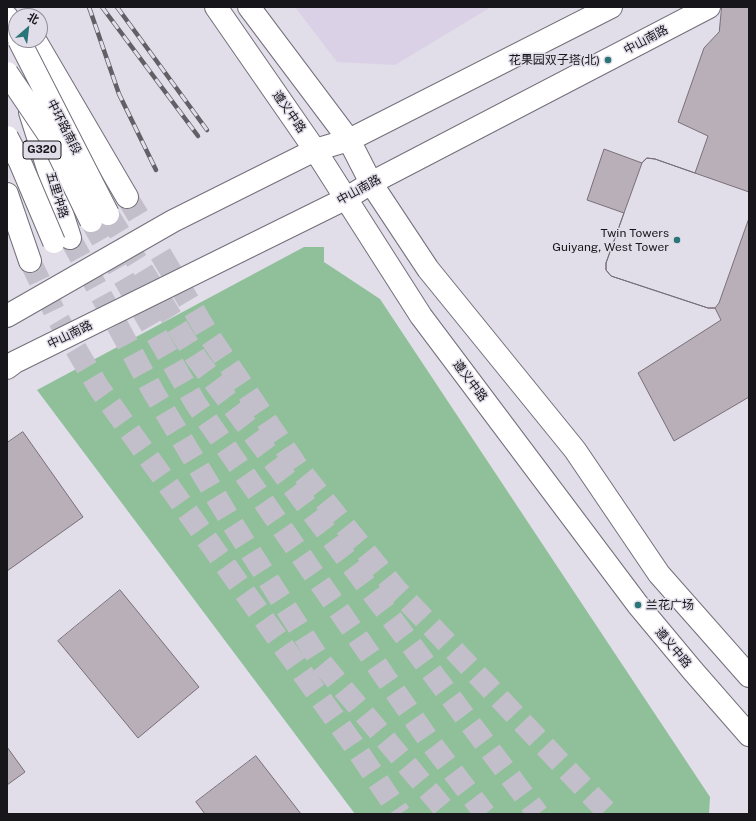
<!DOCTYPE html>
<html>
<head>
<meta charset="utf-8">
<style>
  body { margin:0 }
  #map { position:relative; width:756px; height:821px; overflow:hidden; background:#e1dde9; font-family:"Public Sans","Noto Sans SC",sans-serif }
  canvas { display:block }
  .frame { position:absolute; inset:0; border:8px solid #17161a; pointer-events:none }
  .north { position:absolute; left:8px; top:8px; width:40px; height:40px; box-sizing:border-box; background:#e1dde9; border:1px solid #908d96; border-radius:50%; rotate:28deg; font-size:11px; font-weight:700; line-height:16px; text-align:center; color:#17161a }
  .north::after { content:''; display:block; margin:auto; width:14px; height:18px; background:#2a7577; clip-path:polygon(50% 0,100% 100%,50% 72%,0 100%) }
</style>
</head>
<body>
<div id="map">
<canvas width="756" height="821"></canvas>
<div class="frame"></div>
<div class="north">北</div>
</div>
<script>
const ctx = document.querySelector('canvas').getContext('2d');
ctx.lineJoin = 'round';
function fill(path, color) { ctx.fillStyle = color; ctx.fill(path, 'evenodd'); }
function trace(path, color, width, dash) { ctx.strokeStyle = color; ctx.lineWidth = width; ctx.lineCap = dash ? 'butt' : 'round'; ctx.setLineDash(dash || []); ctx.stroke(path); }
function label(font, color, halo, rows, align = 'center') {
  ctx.font = font + ' "Public Sans","Noto Sans SC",sans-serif'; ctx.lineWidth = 3; ctx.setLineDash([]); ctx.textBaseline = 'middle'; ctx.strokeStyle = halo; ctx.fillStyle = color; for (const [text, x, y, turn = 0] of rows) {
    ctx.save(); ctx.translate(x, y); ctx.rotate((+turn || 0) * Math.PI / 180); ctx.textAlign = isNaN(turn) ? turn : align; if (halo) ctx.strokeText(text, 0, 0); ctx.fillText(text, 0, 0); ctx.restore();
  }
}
const commercial = new Path2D(`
  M295 7H491L395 65 337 62Z`);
const green = new Path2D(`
  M304 247H324V262L380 299 710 797 709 814H355L37 390Z`);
const building = new Path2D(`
  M722 7H749V397L674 441 638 373 721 320 715 308H708L611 276 606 270V263L624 213 587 200 604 149 642 163 647 158 655 159 695 173 708 136 678 122 704 48 719 32Z
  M647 158 655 159 749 192V218L719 303 715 308H708L611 276 606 270V263L642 163Z
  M23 432 83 517 7 571V443Z
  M120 590 199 687 138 738 58 641Z
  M7 747 25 772 7 785Z
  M256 756 301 814H205L196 802Z`);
const highwayTunnel = new Path2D(`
  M127 197 208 334 299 469 395 588 609 814
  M108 214 197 359 538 814
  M91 221 196 404 428 739 485 814
  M70 238 154 393 232 523 320 661 448 814
  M30 261 57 317 99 388 353 744 400 814`);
const secondary = new Path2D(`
  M216 7 315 150 421 316 638 605 693 671 749 735
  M249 7 349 140 371 183 428 269 575 450 659 574 749 676
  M7 316 173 221 315 150 349 140 611 7
  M7 368 15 362 347 198 371 183 709 7`);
const highway = new Path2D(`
  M7 17 16 34
  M35 40 127 197
  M30 112 70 238
  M7 194 30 261`);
const rail = new Path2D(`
  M89 7 119 94 156 170
  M102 7 198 136
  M117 7 207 130`);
const highwayBridge = new Path2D(`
  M19 40 108 214
  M7 73 51 138 91 221
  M7 137 20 162 54 242`);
const markers = [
  [608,60,4,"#2a7577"],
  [677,240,4,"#2a7577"],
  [638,605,4,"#2a7577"]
];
const shields = [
  [42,150,38]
];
const shieldNames = [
  ["G320",42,150]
];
const streetNames = [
  ["中山南路",646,40,-28],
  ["遵义中路",289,112,55],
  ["中环路南段",64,127,63],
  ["中山南路",359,190,-29],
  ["五里冲路",57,195,73],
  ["中山南路",70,335,-26],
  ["遵义中路",470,381,53],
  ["遵义中路",673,648,50]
];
const poiNames = [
  ["花果园双子塔(北)",600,60],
  ["Twin Towers",669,233],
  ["Guiyang, West Tower",669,247],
  ["兰花广场",646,605,"left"]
];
fill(commercial, '#dad1e6');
fill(green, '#8fc09a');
fill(building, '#b8afb8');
trace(building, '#786f78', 1);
trace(highwayTunnel, '#c3bfca', 22, [22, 11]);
trace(secondary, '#726f79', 24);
trace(highway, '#726f79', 24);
trace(secondary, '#fff', 22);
trace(highway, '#fff', 22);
trace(rail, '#626067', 4.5);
trace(rail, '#e1dde9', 3, [9]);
trace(highwayBridge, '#726f79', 24, []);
trace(highwayBridge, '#fff', 22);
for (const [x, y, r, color] of markers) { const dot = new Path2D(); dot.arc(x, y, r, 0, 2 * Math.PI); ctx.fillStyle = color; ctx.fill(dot); trace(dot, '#e1dde9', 1.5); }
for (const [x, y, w] of shields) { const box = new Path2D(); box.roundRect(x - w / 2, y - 9, w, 18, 3); ctx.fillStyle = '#e1dde9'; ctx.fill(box); trace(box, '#17161a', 1); }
label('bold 11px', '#17161a', null, shieldNames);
label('12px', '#17161a', '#e1dde9', streetNames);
label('12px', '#17161a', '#e1dde9', poiNames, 'right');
</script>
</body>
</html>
